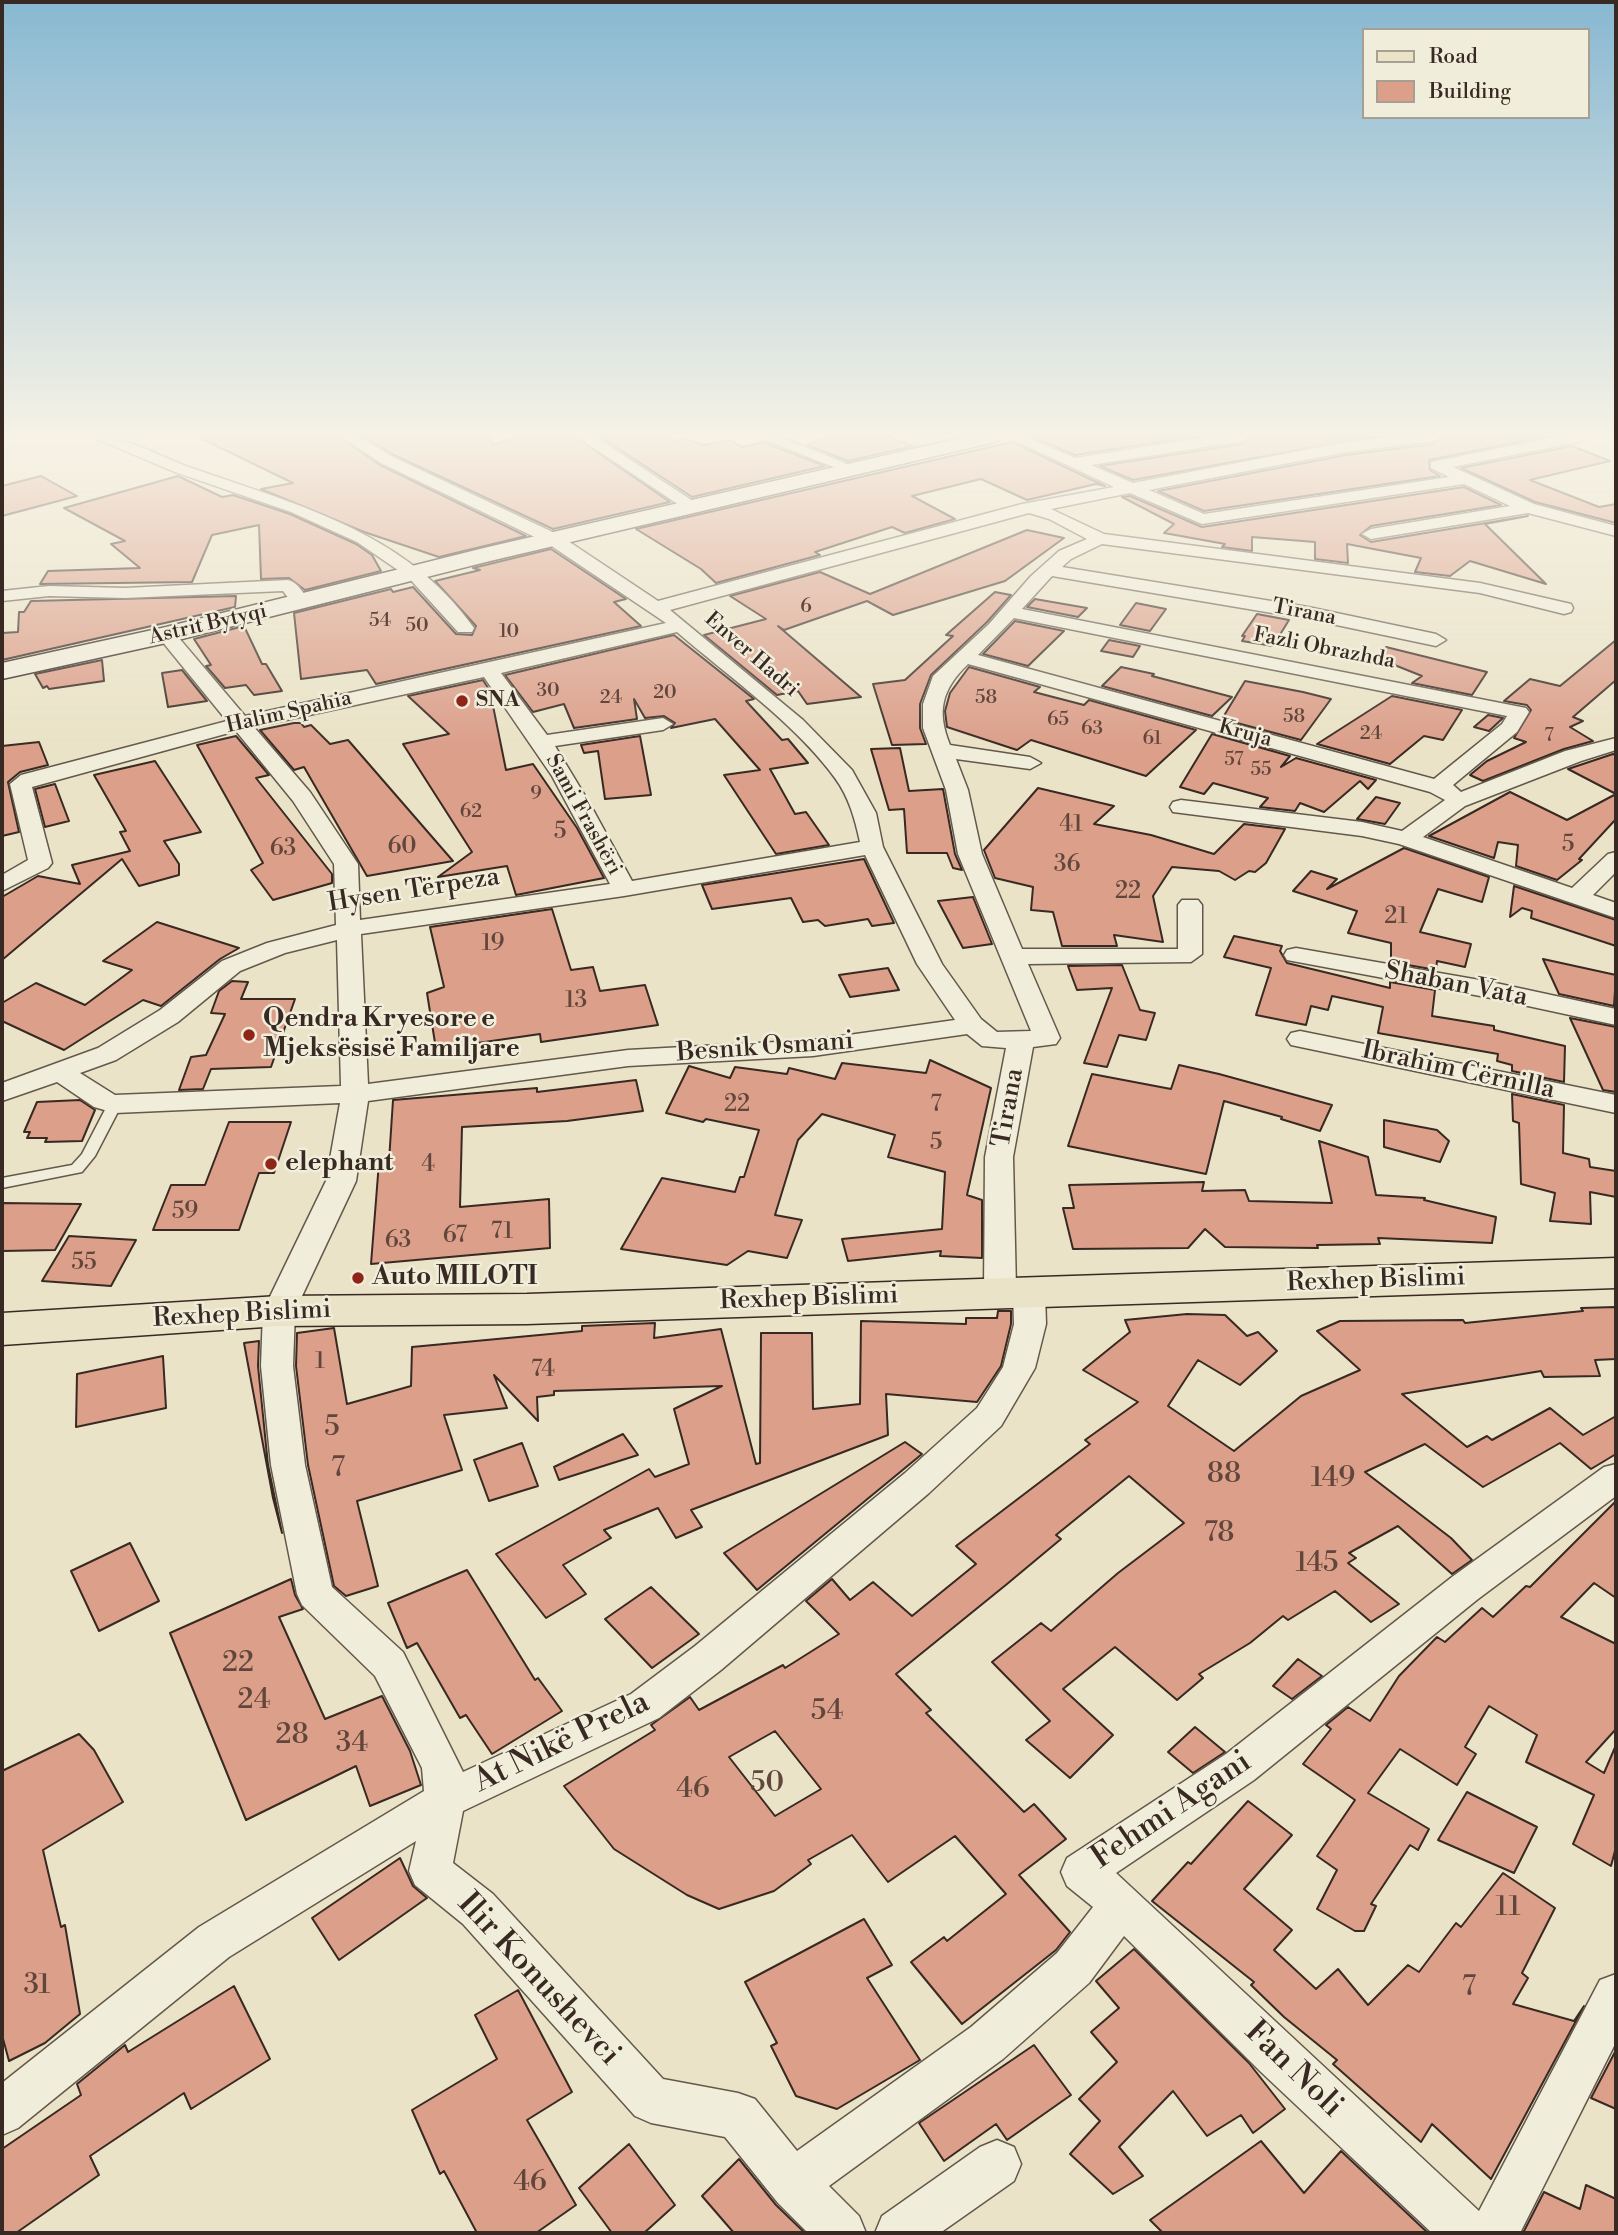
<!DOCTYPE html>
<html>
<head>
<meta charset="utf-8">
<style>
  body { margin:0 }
  #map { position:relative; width:1618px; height:2235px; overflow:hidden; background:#eae3c7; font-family:"Libre Bodoni",serif }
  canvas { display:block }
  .frame { position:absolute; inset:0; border:4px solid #382922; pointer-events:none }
  .legend { position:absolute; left:1362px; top:28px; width:228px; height:91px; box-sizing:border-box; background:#f1eddb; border:2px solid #a79f91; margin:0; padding:9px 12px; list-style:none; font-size:21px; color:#382922 }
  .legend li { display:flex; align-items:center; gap:14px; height:35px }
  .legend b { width:35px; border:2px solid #a79f91 }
</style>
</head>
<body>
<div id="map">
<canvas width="1618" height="2235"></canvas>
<div class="frame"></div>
<ul class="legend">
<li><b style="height:9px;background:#eae3c7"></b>Road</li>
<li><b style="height:19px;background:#db9f8a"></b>Building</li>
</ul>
</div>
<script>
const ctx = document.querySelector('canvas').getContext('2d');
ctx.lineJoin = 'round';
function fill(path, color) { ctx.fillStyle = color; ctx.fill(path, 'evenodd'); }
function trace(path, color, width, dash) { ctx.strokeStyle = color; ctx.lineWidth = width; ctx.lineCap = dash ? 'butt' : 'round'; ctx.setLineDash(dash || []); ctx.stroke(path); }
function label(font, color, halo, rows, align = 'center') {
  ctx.font = font + ' "Libre Bodoni",serif'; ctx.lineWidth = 5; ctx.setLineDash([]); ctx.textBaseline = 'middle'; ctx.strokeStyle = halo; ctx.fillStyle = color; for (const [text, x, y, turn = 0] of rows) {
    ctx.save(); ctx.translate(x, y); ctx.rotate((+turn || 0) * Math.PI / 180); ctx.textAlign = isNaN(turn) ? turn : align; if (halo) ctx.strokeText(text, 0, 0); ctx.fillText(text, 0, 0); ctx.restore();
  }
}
const building = new Path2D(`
  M196 436H338L380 465 526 536 439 557 364 532 261 489 293 483Z
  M363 436H491L492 445 521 436H574L670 502 553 529 394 455Z
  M599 436H668L673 442 682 438 704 445 730 440 742 447 763 442 825 466 692 497Z
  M827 436H887L913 446 848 461 807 445Z
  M1035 436H1198L1075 455 1032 437Z
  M1252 436H1377L1133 480 1100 466 1242 444Z
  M1443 436H1547L1429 460 1430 470 1440 476 1204 511 1158 491 1346 455 1433 444Z
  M1012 442 1105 486 1096 484 1027 500 981 479 912 496 955 519 905 533 892 527 815 552 820 555 716 583 701 569 636 529Z
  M1572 446 1610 461 1530 480 1599 507 1616 504V523L1535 502 1461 468Z
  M41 476 77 496 2 516V486Z
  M178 476 222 497 233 495 290 514 356 544 372 555 381 571 305 590 289 578 261 579 259 525 212 535 192 582 40 584 48 571 140 568 111 544 125 541 64 508Z
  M1464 487 1501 505 1371 526 1360 535 1371 542 1528 516 1485 524 1546 584 1470 561 1450 576 1415 572 1421 558 1347 544 1348 563 1315 559V542L1252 537V551L1222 547 1225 544 1164 533 1174 524 1122 497 1130 496 1202 527Z
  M1027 530 1064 538 1005 581 893 615 867 601 784 630 778 626 861 697 807 704 798 691 777 695 704 635 766 619 730 596 820 572 870 594Z
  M551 549 626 599 614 602 641 626 376 684 367 670 301 679 294 613 391 589 393 592 413 587 456 634 472 635 476 626 435 581 480 570 473 568Z
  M995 592 1011 595 987 622 931 675 920 704V728L926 744 892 745 873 684 905 680 953 636 946 635Z
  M236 596 235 607 2 660V633L18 632 19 612H24L31 601Z
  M1035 599 1087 608 1078 617 1027 607Z
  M1136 603 1166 609 1150 631 1120 625Z
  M1257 614 1289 620 1273 646 1242 641 1245 636H1242Z
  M1015 621 1064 631 1028 666 983 654Z
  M244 626 262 664H266L282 691 254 695 246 685 225 688 206 666 211 665 194 639Z
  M674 635 754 699 746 701 782 740 788 739 808 763 770 769 795 814 806 812 829 845 776 854 724 775 760 770 715 719 671 728 675 723 664 716 645 718 634 699 637 719 574 728 564 704 533 712 505 675Z
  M1109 640 1140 646 1133 657 1101 651Z
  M1616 640V680L1573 717 1583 721 1570 727 1593 741 1564 749 1483 781 1470 775 1487 761 1526 742 1514 738 1531 710 1527 705 1504 701 1530 679 1560 686Z
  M1386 647 1487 672 1472 695 1412 683 1422 676 1382 660Z
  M102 660 104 681 49 689 47 686 43 688 35 674Z
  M969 667 1040 687 1034 692 1084 705 1089 700 1196 730 1146 776 1031 740 1017 750 947 727 945 711 950 693Z
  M1121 667 1154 674 1152 676 1232 697 1212 716 1102 686Z
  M182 670 207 701 168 707 162 673Z
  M483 680 490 691 506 770 533 764 577 828 604 878 516 895 507 866 438 877 472 852 403 744 449 734 408 696Z
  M1245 681 1303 692 1331 699 1301 740 1222 719Z
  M1392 696 1462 710 1443 740 1424 736 1390 764 1317 744Z
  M1488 715 1503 718 1489 731 1474 727Z
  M294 723H301L304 727 311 725 330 744 348 740 453 861 367 876 304 767 294 770 260 730Z
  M1212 734 1290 756 1281 767 1296 758 1376 780 1368 789 1360 781 1324 812 1300 803 1295 811 1260 807 1268 798 1213 783 1204 794 1180 787Z
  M236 736 269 775 256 778 332 874V883L273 900 251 870 263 863 197 745Z
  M640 736 651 795 605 799 598 751 584 753 581 745Z
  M39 742 48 765 20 772 8 782 19 832 2 836V746Z
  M900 748 909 791 943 789 955 854 962 870 953 868 947 853H907L904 809 889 810 871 749Z
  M1613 754 1616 755V819L1579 859 1582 860 1557 880 1516 866 1518 845 1498 842 1494 858 1429 836 1510 792 1567 820 1616 794 1568 769Z
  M155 761 201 832 164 841 179 864V875L139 886 122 859 2 960V897L38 876 80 884 72 865 130 851 120 832 126 831 94 775Z
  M55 784 69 821 45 827 35 789Z
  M1038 788 1114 806 1094 824 1151 835 1214 854 1244 824 1285 829 1266 863 1255 872 1249 871 1235 880 1219 871 1172 867 1153 896 1163 942 1114 935 1117 946H1062L1053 912 1031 910 1033 887 995 878 984 850Z
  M1376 797 1400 803 1385 824 1357 819Z
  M1404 848 1489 877 1482 902 1438 889 1420 932 1471 944 1465 967 1437 961 1436 970 1391 962V943L1348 933 1357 911 1293 891 1311 871 1337 879 1327 889Z
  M864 859 894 923 872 926 868 919 825 926 818 920 803 922 791 898 712 909 702 885Z
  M1514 886 1616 920V946L1531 918 1532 911 1522 908 1510 917Z
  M973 897 992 944 963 948 938 901Z
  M552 909 571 970 593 967 600 991 645 985 658 1025 541 1042 540 1034 436 1049 427 993 444 987 430 927Z
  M157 922 239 948 220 959 161 1006 143 1000 64 1050 2 1021V1003L36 983 85 1005 132 970 103 961Z
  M1234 936 1282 946 1280 951 1287 963 1390 988V982L1435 990 1432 1016 1494 1026V1030L1565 1046 1564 1082 1512 1071V1065L1497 1061 1498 1054 1378 1033 1383 1007 1332 996 1328 1010 1311 1006 1306 1025 1256 1015 1271 968 1224 957Z
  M1543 959 1616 975 1614 1006 1559 994Z
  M1122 965 1140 1010 1155 1013 1146 1040 1119 1035 1107 1067 1084 1063 1112 988 1077 990 1068 966Z
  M888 968 899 990 850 997 839 975Z
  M232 981 248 982 241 999H295L271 1067 211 1069 203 1089 179 1090 191 1057 206 1055 225 1014 211 1013 219 991Z
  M1570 1018 1616 1027V1092L1603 1090Z
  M930 1060 991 1088 967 1195 982 1200V1258L940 1256 941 1251 848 1261 842 1239 942 1229 945 1172 888 1157 895 1135 822 1114 798 1140 775 1215 802 1220 787 1258 748 1251 727 1265 621 1249 662 1178 735 1192 740 1177H744L759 1130 706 1119 703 1122 666 1113 689 1066 730 1078 735 1067 787 1074 789 1068 835 1079 842 1063 926 1073Z
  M1179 1065 1219 1074 1332 1105 1320 1131 1281 1119 1282 1117 1224 1101 1206 1174 1068 1146 1092 1074 1171 1089Z
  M636 1080 643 1111 567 1121 462 1127 460 1207 549 1199 550 1248 371 1264 379 1162 389 1161 393 1100 537 1088V1092Z
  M1512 1094 1564 1105 1563 1153 1589 1159 1590 1167 1616 1171V1197L1590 1192 1591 1224 1550 1221 1555 1193 1521 1184 1519 1123 1513 1121Z
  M80 1100 95 1110 82 1141 45 1142 47 1138H27L30 1132H24L37 1102Z
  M1384 1120 1437 1130 1449 1141 1440 1162 1384 1147Z
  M229 1122H291L274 1173H259L239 1230H153L171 1185H205Z
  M1319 1141 1368 1157 1376 1195 1425 1198 1424 1200 1496 1217 1492 1243 1378 1238 1380 1244 1317 1245 1318 1248 1225 1247 1205 1229 1188 1248 1073 1249 1063 1208H1074L1069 1185 1204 1182 1202 1191 1245 1190 1249 1201 1332 1203Z
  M2 1203 81 1204 55 1250 2 1251Z
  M69 1236 136 1240 111 1286 42 1281Z
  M1616 1307V1359L1595 1360 1600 1376 1544 1377 1541 1371 1402 1394 1467 1447 1487 1436 1492 1440 1550 1408 1583 1435 1616 1416V1454L1591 1469 1560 1443 1483 1487 1425 1444 1365 1472 1451 1538 1472 1560 1452 1574 1398 1526 1349 1553 1356 1558 1348 1563 1399 1604 1371 1622 1335 1591 1288 1620 1283 1616 1250 1643 1199 1674 1203 1678 1177 1700 1115 1647 1063 1689 1113 1735 1070 1778 1026 1740 1050 1721 992 1662 1041 1623 1051 1631 1118 1573 1184 1523 1129 1476 1056 1535 1061 1539 1007 1584 896 1674 931 1710 926 1713 1024 1812 1034 1804 1066 1839 1019 1875 1070 1932 1056 1950 962 2024 911 1962 944 1937 947 1941 1006 1894 955 1836 888 1882 852 1835 808 1860 811 1864 774 1891 719 1909 687 1895 614 1849 564 1786 655 1730 651 1725 690 1697 699 1710 783 1665 785 1668 839 1634 806 1601 832 1579 850 1600 873 1582 912 1616 976 1564 956 1546 1090 1444 1085 1440 1138 1402 1083 1370 1130 1332 1125 1320 1187 1314 1225 1315 1247 1336 1258 1332 1277 1351 1240 1385 1198 1360 1168 1406 1234 1451 1301 1396 1360 1370 1317 1331 1340 1321 1463 1320 1465 1323 1583 1311 1581 1308ZM775 1731 821 1789 775 1816 729 1757Z
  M998 1311H1011V1324L1001 1366 977 1402 886 1394 888 1435 691 1510 702 1527 676 1538 658 1508 604 1530 611 1538 563 1565 586 1594 546 1618 496 1554 649 1469 655 1477 689 1464 674 1409 722 1386 554 1391V1395L537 1397 538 1421 494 1375 507 1408 444 1415 462 1470 357 1501 378 1586 346 1596 334 1586 308 1465 296 1366 297 1333 334 1328 347 1404 411 1386 412 1347 582 1331V1326L655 1323 654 1338 721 1329 756 1464 760 1463 761 1333H812L813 1409 860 1404 861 1321 966 1324V1318H997Z
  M259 1341 258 1366 268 1465 282 1533 273 1498 244 1343Z
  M163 1356 166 1408 76 1427 77 1374Z
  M623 1434 638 1455 559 1480 554 1467Z
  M905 1442 922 1454 757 1590 724 1553Z
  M522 1443 538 1486 489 1501 474 1460Z
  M1616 1501V1598L1594 1583 1561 1617 1616 1644V1729L1586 1762 1604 1773 1616 1745V1847L1611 1866 1573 1844 1594 1795 1526 1762 1537 1735 1489 1706 1465 1747 1476 1754 1457 1785 1400 1749 1368 1793 1429 1829 1418 1850 1410 1845 1371 1904 1376 1906 1364 1931H1355L1317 1909 1337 1870 1317 1856 1355 1800 1303 1764 1331 1729 1326 1725 1348 1707 1370 1721 1399 1676 1437 1637 1445 1642 1482 1608 1493 1617 1526 1586 1530 1587Z
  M130 1543 159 1601 99 1631 71 1571Z
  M467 1570 535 1680 538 1678 562 1711 492 1754 466 1715 460 1718 417 1643 407 1648 388 1603Z
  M291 1579 295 1595 303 1609 279 1617 325 1719 382 1696 410 1751 421 1785 370 1806 356 1766 246 1820 170 1633Z
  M651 1587 699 1634 652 1668 605 1619Z
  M1298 1659 1322 1676 1292 1699 1273 1686Z
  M1195 1727 1225 1752 1193 1773 1168 1752Z
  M79 1734 94 1750 123 1802 43 1850 61 1927 65 1925 80 2014 45 2043 9 2061 2 2035V1771Z
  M1467 1792 1537 1827 1514 1873 1438 1840Z
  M1248 1801 1292 1835 1244 1889 1292 1930 1274 1950 1316 1989 1338 1969 1368 2005 1408 1965 1419 1972 1456 1923 1461 1927 1503 1873 1555 1908 1522 1973 1528 1978 1513 2004 1574 2021 1584 2006 1491 2179 1432 2124 1421 2142 1333 2064 1337 2060 1284 2017 1251 1985 1254 1982 1152 1901 1188 1862 1191 1864Z
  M400 1858 413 1886 427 1898 339 1960 312 1918Z
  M864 1919 892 1965 867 1978 920 2060 837 2109 796 2096 771 2046 777 2043 745 1982Z
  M1134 1949 1249 2063 1285 2109 1253 2133 1241 2115 1207 2136 1173 2091 1119 2147 1143 2176 1113 2194 1070 2154 1100 2121 1079 2099 1117 2062 1091 2032 1119 2008 1096 1981Z
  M234 1986 270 2059 191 2109 184 2093 90 2156 99 2175 16 2233H2V2149L81 2095 77 2084 125 2045 128 2052Z
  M518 1990 572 2092 527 2120 576 2205 536 2233H477L444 2171 440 2174 412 2110 497 2059 475 2015Z
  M1034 2045 1071 2095 1007 2140 996 2124 944 2161 919 2123Z
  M1616 2050V2109L1591 2098Z
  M1261 2141 1304 2193 1341 2151 1428 2233H1163L1150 2220Z
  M629 2144 675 2205 644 2233H612L579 2188Z
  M739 2159 776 2205 805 2233H734L702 2196Z
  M1586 2185 1616 2199V2233H1523L1544 2192 1580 2209Z`);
const lane = new Path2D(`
  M115 1100 122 1104 95 1156 82 1172 2 1188V1178L72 1165 82 1154 108 1104Z`);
const street = new Path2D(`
  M90 436C124 435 155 454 186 466 293 504 405 530 474 628L472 632H458L408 577 357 542 291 512 175 472Z
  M340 436H358L393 457 559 535 658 601 1022 504 1114 487 1005 436H1024L1075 458 1214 436H1250L1242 441 1091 465 1133 483 1346 442 1398 436H1441L1433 441 1346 452 1149 490 1204 514 1449 477 1431 468V462L1560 436H1590L1582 441 1453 467 1534 504 1616 526V536L1528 513 1371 539 1362 534 1371 529 1510 506 1464 484 1202 524 1130 493 1051 509 1104 534 1480 583 1571 604 1573 608 1571 612 1564 614 1480 593 1102 544 1071 559 1062 567 1308 607 1436 634 1446 640 1436 646 1308 619 1052 576 1022 609 1526 708 1529 712 1517 732 1453 785 1461 792 1565 751 1616 738V750L1581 761 1465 806 1423 837 1572 888 1608 854 1616 852V872L1593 895 1616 903V918L1399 844 1362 836 1173 812 1170 807 1173 802 1181 800 1362 822 1402 831 1445 800 1430 792 968 664C942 689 936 711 950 745L1030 757 1041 763 1030 769 956 759 968 790 982 854 1022 949H1178V905L1182 900H1198L1202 905V954L1191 962 1028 964 1060 1038 1056 1044 1033 1047 1013 1157 1016 1289 1029 1282 1040 1285 1045 1293 1046 1324 1035 1368 1001 1426 929 1493 721 1670 659 1718 463 1811 453 1863 493 1894 663 2079 738 2093 755 2099 797 2151 971 2027 1057 1953 1093 1907 1067 1886 1061 1872 1067 1858 1226 1754 1452 1577 1604 1467 1616 1464V1496L1478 1599 1254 1780 1116 1873 1479 2211 1600 1980 1616 1974V2042L1520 2233H1432L1261 2072 1124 1936 1089 1983 1003 2059 829 2186 859 2216 866 2233H808L778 2203 725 2137 651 2123 635 2116 463 1924 415 1885 409 1871 416 1841 229 1957 18 2128 2 2135V2083L199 1927 424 1791 422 1768 375 1676 302 1605 297 1594 271 1465 261 1366 263 1311 326 1181 340 1103 115 1113 94 1107 57 1082 2 1101V1083L98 1048 160 1010 222 961 267 943 336 925 334 864 293 801 236 731 32 787 52 863 48 868 2 891V875L28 860 10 784 21 775 227 721 157 635 166 629 173 631 245 716 666 623 547 543 381 463ZM1029 513 1049 519 1087 539 1059 551 1031 576 989 624 933 676 923 704V728L946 790 958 854 1031 1031 997 1032 981 1019 942 964 883 847 876 813 852 770 803 720 670 610ZM1014 618 1507 716 1502 724 1434 779 978 655ZM677 632C728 676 795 723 835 778 849 797 855 819 860 842L632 881 590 804 555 746 663 730 673 724 663 718 547 735 501 673ZM484 677 552 776 610 884 360 920 358 864 310 792 254 727ZM865 855 917 964 955 1020 813 1040 628 1050 368 1084 361 934 624 896ZM337 940 341 1086 115 1095 80 1073 116 1060 178 1022 240 971 285 953ZM967 1034 982 1046 1006 1048 985 1157 984 1292 989 1300 1000 1303 1013 1296 1014 1324 1003 1367 977 1408 905 1473 695 1646 631 1694 463 1772 403 1652 332 1587 305 1465 293 1366 295 1311 356 1181 368 1101 628 1066 813 1056Z
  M576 436H594L702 507 700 511H688Z
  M756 436H778L860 469 852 474 846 472Z
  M288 580C298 582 304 594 310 603L307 607H295L283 591 125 598 49 596 2 601V591L49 586 125 588Z
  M1296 948 1491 982 1616 1009V1025L1491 998 1287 960 1284 955 1287 950Z
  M1300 1031 1616 1095V1113L1291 1045 1287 1039 1291 1033Z
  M997 2140 1014 2147 1021 2164 1014 2181 940 2233H875L882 2216 980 2147Z`);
const secondary = new Path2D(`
  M969 436H1005L995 442 490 561 166 643 2 679V663L166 627 488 547Z`);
const primary = new Path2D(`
  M1616 1258V1288L527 1324 279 1326 2 1345V1313L279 1296 527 1294Z`);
const markers = [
  [462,701,7,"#8f2418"],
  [249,1035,7,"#8f2418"],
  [271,1164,7,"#8f2418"],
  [358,1278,7,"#8f2418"]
];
const farNumbernames = [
  ["6",806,607],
  ["54",380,621],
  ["50",417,626],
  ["10",509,632],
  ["30",548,691],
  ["20",665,693],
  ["24",611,698],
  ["58",986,698],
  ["58",1294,717],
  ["65",1058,720],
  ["63",1092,729],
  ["24",1371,734],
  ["7",1549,736],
  ["61",1152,739],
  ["57",1234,760],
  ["55",1261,770],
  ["9",536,794],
  ["62",471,812]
];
const farStreetnames = [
  ["Tirana",1304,613,11],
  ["Astrit Bytyqi",208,625,-13],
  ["Fazli Obrazhda",1324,649,11],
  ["Enver Hadri",751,655,41],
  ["Halim Spahia",289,713,-13],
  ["Kruja",1245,734,15],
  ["Sami Frashëri",583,815,61]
];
const farPoinames = [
  ["SNA",476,701]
];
const numberNames = [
  ["41",1071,825],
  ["5",560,832],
  ["5",1568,845],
  ["60",402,847],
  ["63",283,849],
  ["36",1067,865],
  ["22",1128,892],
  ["21",1396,917],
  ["19",493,944],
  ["13",576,1001],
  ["22",737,1105],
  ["7",936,1105],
  ["5",936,1143],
  ["4",428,1165],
  ["59",185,1212],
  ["71",502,1232],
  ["67",455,1236],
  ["63",398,1241],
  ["55",84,1263],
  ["1",320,1362],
  ["74",543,1370]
];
const streetNames = [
  ["Hysen Tërpeza",414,891,-9],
  ["Shaban Vata",1456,985,11],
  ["Besnik Osmani",765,1048,-4],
  ["Ibrahim Cërnilla",1458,1071,12],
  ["Tirana",1009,1108,-80],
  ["Rexhep Bislimi",1376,1281,-2],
  ["Rexhep Bislimi",809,1299,-2],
  ["Rexhep Bislimi",242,1315,-3]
];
const poiNames = [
  ["Qendra Kryesore e",263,1020],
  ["Mjeksësisë Familjare",263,1050],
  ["elephant",285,1164],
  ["Auto MILOTI",372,1278]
];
const nearNumbernames = [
  ["5",332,1428],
  ["7",338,1469],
  ["88",1224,1475],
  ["149",1333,1479],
  ["78",1219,1534],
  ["145",1317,1564],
  ["22",238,1664],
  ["24",254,1701],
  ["54",827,1712],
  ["28",292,1736],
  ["34",352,1744],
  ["50",767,1784],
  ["46",693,1790],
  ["11",1508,1908],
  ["31",37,1986],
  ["7",1469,1988],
  ["46",530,2183]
];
const nearStreetnames = [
  ["At Nikë Prela",562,1743,-26],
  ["Fehmi Agani",1172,1811,-34],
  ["Ilir Konushevci",538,1980,47],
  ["Fan Noli",1293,2070,44]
];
fill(building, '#db9f8a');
trace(building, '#382922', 2);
trace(lane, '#64584b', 3);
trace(street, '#64584b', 3);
trace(secondary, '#382922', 3);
trace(primary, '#382922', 3);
fill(lane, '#f1eddb');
fill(street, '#f1eddb');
fill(secondary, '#f1eddb');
fill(primary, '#eae3c7');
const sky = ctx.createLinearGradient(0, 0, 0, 749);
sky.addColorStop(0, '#88b8d2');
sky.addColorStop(0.58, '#f6f2e6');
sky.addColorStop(1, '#f6f2e600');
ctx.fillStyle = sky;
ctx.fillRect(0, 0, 1618, 749);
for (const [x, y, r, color] of markers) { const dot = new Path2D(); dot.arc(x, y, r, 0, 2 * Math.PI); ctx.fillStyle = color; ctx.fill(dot); trace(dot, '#f1eddb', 2.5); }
label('19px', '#61463c', null, farNumbernames);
label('21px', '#382922', '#f1eddb', farStreetnames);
label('bold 21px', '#382922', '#f1eddb', farPoinames, 'left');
label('23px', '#61463c', null, numberNames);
label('26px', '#382922', '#f1eddb', streetNames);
label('bold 26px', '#382922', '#f1eddb', poiNames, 'left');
label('28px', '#61463c', null, nearNumbernames);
label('32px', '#382922', '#f1eddb', nearStreetnames);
</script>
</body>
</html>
